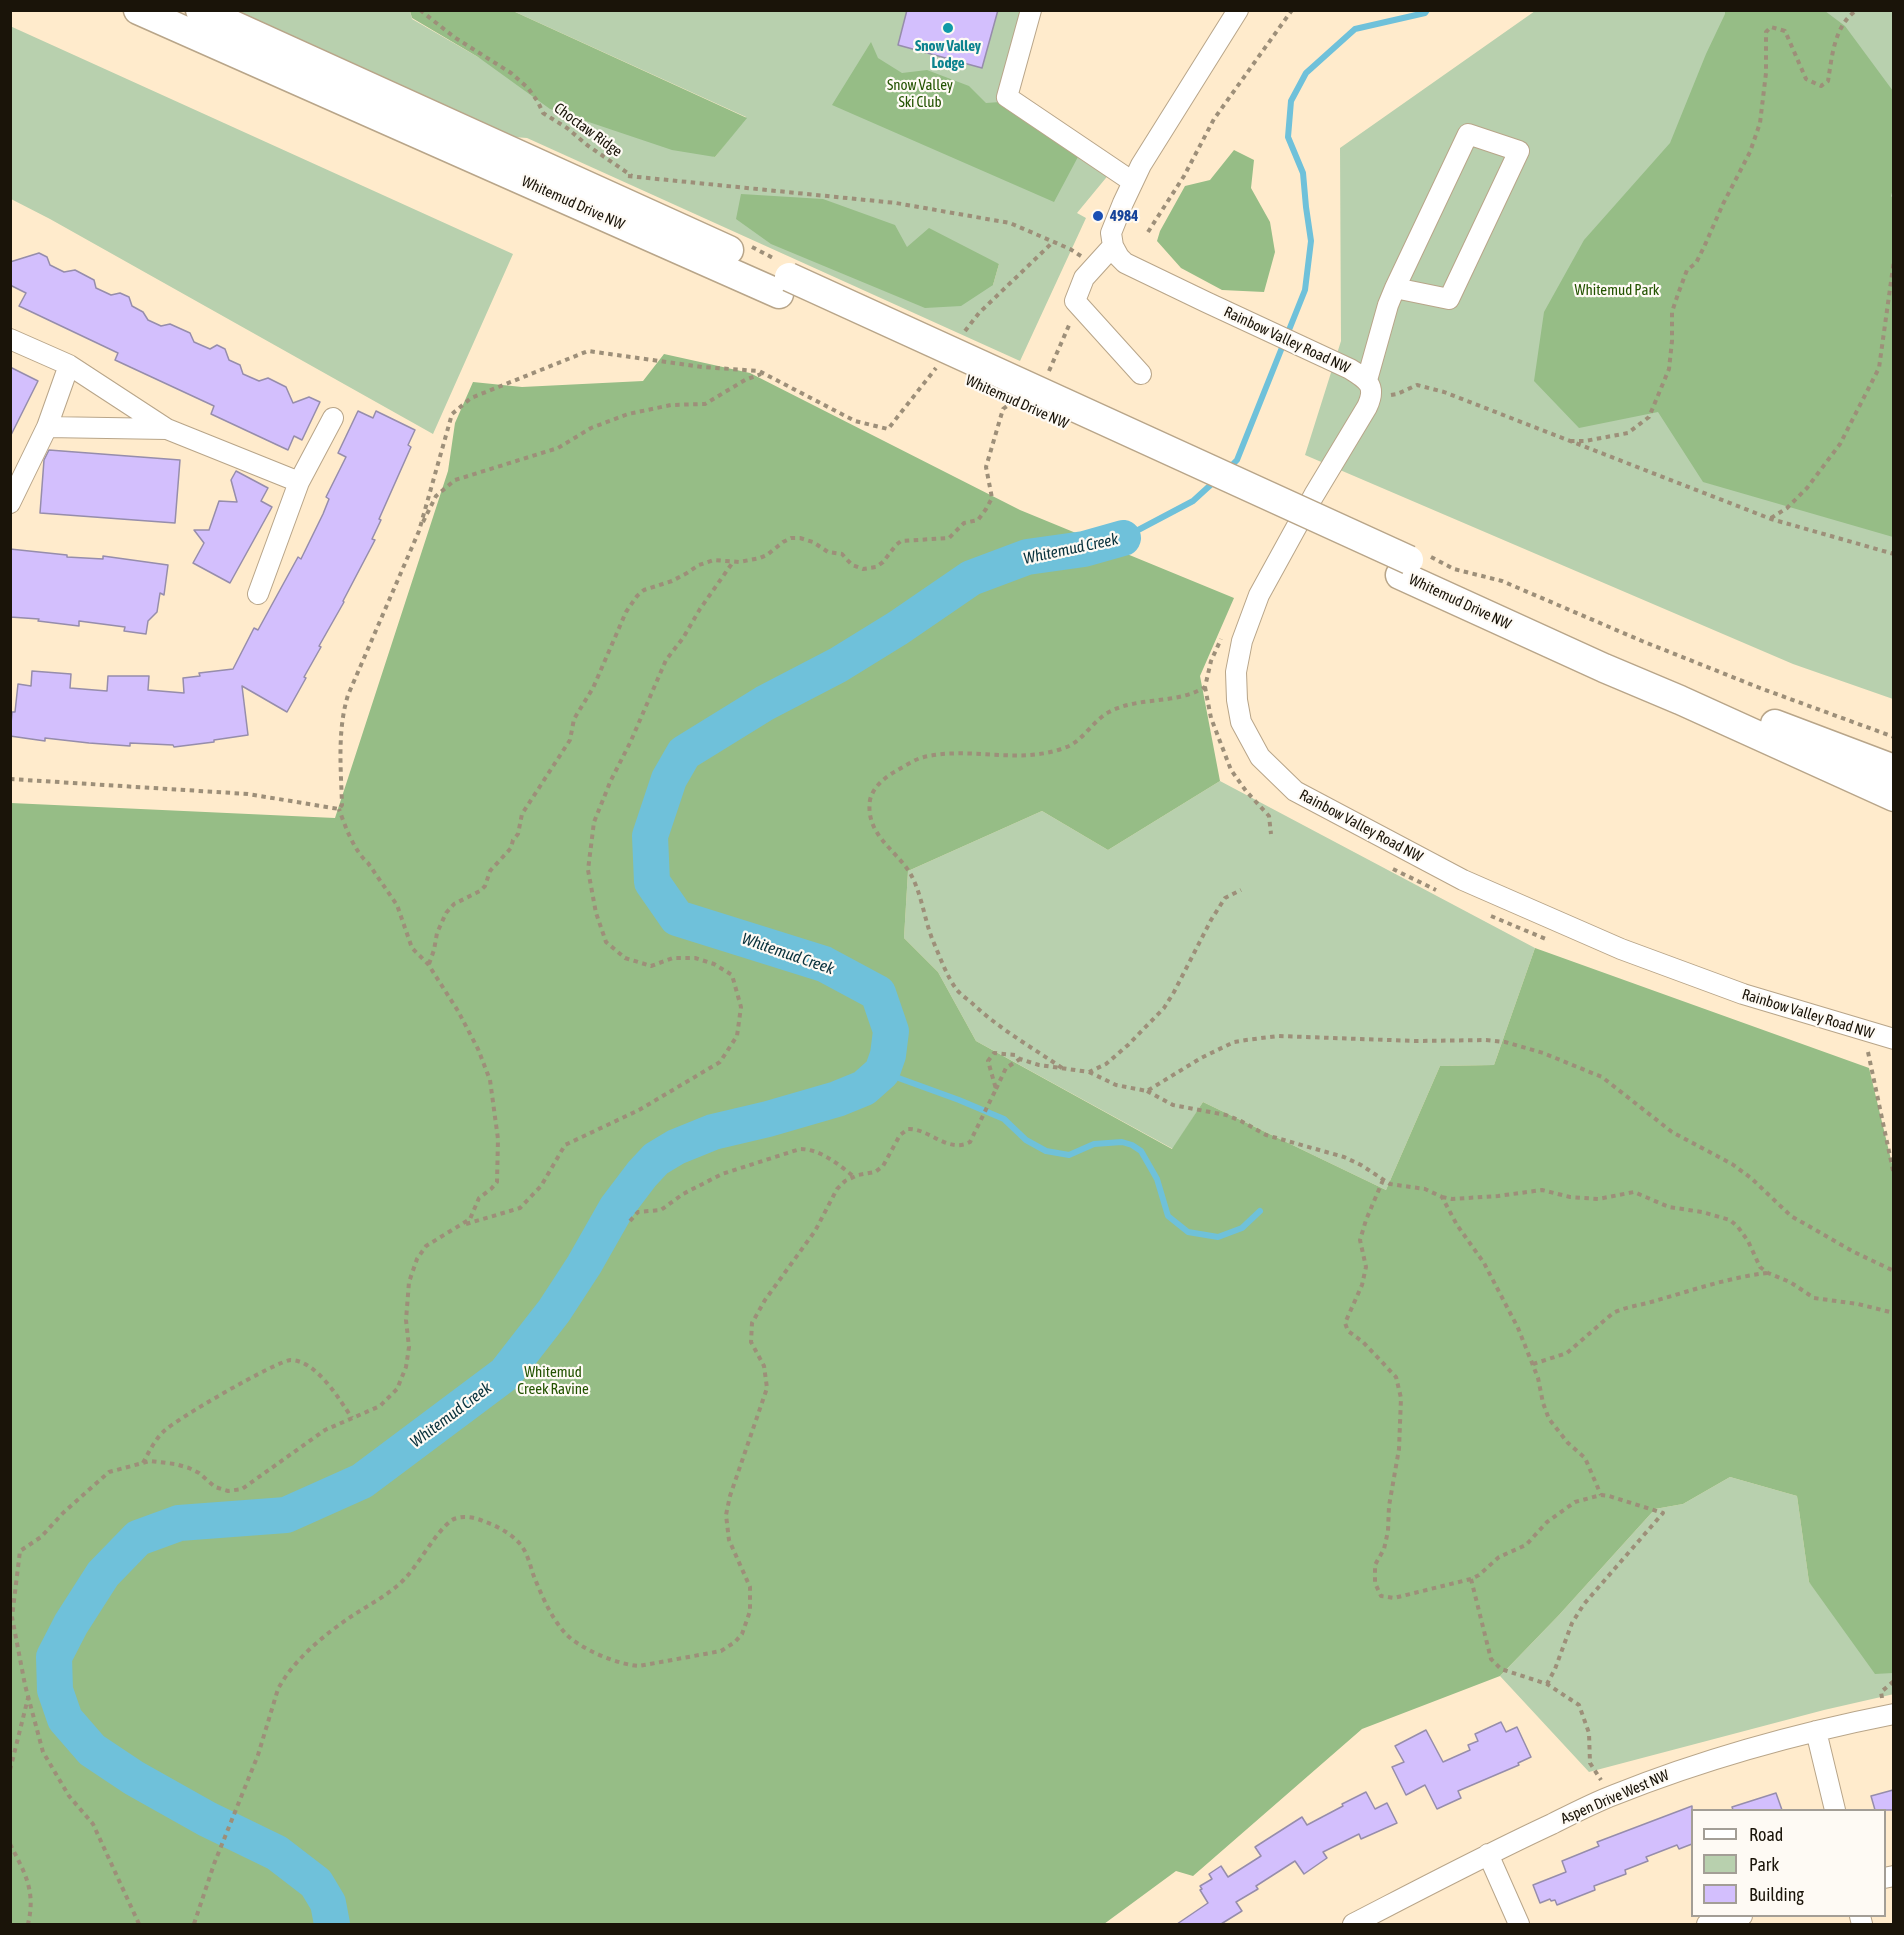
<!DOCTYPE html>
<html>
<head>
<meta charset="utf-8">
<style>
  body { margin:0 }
  #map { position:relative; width:1904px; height:1935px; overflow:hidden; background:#ffebcc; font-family:"Asap Condensed",sans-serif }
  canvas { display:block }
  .frame { position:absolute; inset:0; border:12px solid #1a1409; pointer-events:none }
  .legend { position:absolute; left:1691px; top:1809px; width:195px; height:108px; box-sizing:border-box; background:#fefaf4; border:2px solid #a39e96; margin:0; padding:8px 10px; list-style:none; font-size:18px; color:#1a1409 }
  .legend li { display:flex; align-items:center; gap:12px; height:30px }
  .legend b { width:30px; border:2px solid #a39e96 }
</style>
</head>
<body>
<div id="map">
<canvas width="1904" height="1935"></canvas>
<div class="frame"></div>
<ul class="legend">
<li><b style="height:8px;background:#fff"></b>Road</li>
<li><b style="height:16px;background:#b8d0ae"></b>Park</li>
<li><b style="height:16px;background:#d3bffd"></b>Building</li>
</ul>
</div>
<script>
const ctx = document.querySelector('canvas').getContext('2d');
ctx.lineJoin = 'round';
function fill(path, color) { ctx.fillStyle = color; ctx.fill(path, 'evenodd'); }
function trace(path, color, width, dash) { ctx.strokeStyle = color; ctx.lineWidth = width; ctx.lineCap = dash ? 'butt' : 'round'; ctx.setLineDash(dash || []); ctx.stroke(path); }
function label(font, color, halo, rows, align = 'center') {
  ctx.font = font + ' "Asap Condensed",sans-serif'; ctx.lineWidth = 4.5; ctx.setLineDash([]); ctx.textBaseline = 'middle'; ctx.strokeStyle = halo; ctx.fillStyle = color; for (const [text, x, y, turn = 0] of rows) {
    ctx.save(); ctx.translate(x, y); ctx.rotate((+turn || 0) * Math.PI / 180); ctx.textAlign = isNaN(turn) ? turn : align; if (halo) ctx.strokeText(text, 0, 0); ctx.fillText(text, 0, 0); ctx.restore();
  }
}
const green = new Path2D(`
  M237 11H410L412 19 478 57 715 157 746 117 513 11H1025L1003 97 1110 173 1077 213 1086 218 1020 361 527 138 501 136ZM907 248 999 264 993 285Z
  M1535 11H1893V699L1793 664 1305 455 1341 341 1340 148Z
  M10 26 513 254 433 434 50 219 11 199Z
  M1220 781 1535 948 1494 1065 1440 1066 1386 1190 1203 1102 1173 1149 976 1041 938 972 904 938 908 871 1042 811 1108 850Z
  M1730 1477 1797 1496 1809 1582 1893 1673 1894 1694 1824 1710 1589 1772 1500 1676 1559 1615 1655 1509 1683 1504Z`);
const forest = new Path2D(`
  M410 11H513L747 118 715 157 672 150 550 109 478 57 412 18Z
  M1725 11H1825L1845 26 1893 91 1894 186 1891 196 1894 200 1893 537 1703 482 1658 412 1579 428 1534 381 1544 312 1584 240 1670 143 1706 54 1725 14Z
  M871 42 878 58 902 73 927 70 969 86 986 103 1000 102 1079 155 1054 202 832 105Z
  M1234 150 1254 160 1251 188 1270 222 1275 252 1264 292 1222 290 1181 268 1157 241 1160 231 1185 186 1210 180Z
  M741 194 823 199 895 225 907 247 929 228 999 264 993 285 961 306 925 308 771 244 736 219Z
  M664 354 750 373 1020 510 1234 598 1200 676 1220 781 1108 850 1042 811 908 871 904 938 938 972 976 1041 1172 1149 1203 1102 1386 1190 1440 1066 1494 1065 1535 948 1869 1068 1894 1172 1893 1673 1875 1674 1809 1582 1797 1496 1730 1477 1683 1504 1655 1509 1559 1615 1500 1676 1362 1729 1193 1876 1176 1871 1104 1924H11V803L335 818 448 471 455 423 473 382 522 387 643 381Z`);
const stream = new Path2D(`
  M1228 469 1237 460 1305 290 1311 241 1306 207 1303 173 1288 137 1291 101 1306 73 1355 29 1425 13 1427 10
  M1123 538 1193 501 1216 480
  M882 1072 959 1100 1004 1119 1026 1140 1046 1151 1069 1155 1094 1144 1122 1142 1132 1145 1141 1151 1157 1179 1168 1216 1188 1232 1218 1237 1242 1228 1260 1211`);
const river = new Path2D(`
  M332 1924 328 1903 316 1883 277 1853 207 1819 134 1778 92 1750 65 1719 55 1690 54 1657 71 1624 103 1574 138 1538 179 1523 286 1515 362 1481 505 1374 554 1311 584 1265 617 1207 642 1174 656 1159 676 1147 713 1132 768 1119 837 1099 864 1088 882 1072 888 1055 891 1031 878 993 824 964 677 918 652 882 650 836 669 779 684 753 765 703 838 665 898 628 971 578 1027 557 1084 549 1123 538`);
const building = new Path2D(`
  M907 10H998L982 68 898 45Z
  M39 253 47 257 50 265 64 272 75 270 94 280 96 288 111 295 120 293 129 297 132 306 143 312 148 320 161 326 170 324 190 333 194 342 210 349 217 345 225 349 229 360 240 365 243 374 259 381 268 378 286 387 293 403 309 397 320 402 302 440 294 436 288 450 211 414 214 406 115 360 118 353 19 306 26 293 10 285V262Z
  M10 367 38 381 10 437Z
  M358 411 373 418 376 411 415 430 408 445 411 447 379 519 381 520 372 539 375 540 343 601 344 602 319 646 321 647 304 677 306 678 287 712 242 686 248 735 214 740V742L174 747 173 745 130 743V746L89 743 45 738V741L10 736 12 712H15L18 684 31 686 32 671 71 674 70 688 107 691 108 676H149L148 690 184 693 183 678 200 676 199 673 233 669 254 628 258 630 298 557 301 559 323 514 329 499 326 497 346 457 338 453Z
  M49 450 180 460 175 523 40 513 44 460Z
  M236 471 268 488 261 501 272 507 230 583 193 563 204 543 194 530H209L219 501 237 502 231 480Z
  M10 549 67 555V557L103 559V556L168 565 164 595 160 593 157 612 148 621 146 634 124 631 125 627 79 621V626L38 621 39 619 10 617Z
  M1501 1722 1506 1732 1517 1727 1531 1757 1518 1763 1519 1765 1458 1791 1461 1798 1437 1809 1425 1785 1406 1795 1392 1767 1404 1762 1395 1746 1426 1730 1443 1762 1470 1750 1468 1745 1478 1741 1475 1734Z
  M1893 1790V1810H1875L1871 1796Z
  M1366 1792 1375 1809 1387 1803 1397 1823 1361 1839 1359 1834 1323 1852 1327 1858 1304 1874 1295 1861 1256 1886 1258 1889 1236 1902 1242 1911 1221 1924H1177L1208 1903 1200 1890 1202 1889 1200 1886 1212 1879 1209 1874 1221 1866 1228 1877 1261 1856 1255 1847 1302 1817 1307 1825 1343 1806 1342 1804Z
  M1776 1793 1782 1810H1733L1732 1807Z
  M1692 1806V1844L1679 1849 1677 1845 1646 1857 1648 1861 1625 1870 1626 1874 1594 1886 1595 1890 1557 1905 1555 1900 1551 1901 1550 1899 1540 1903 1533 1885 1566 1872 1562 1861 1599 1846 1597 1842Z`);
const path = new Path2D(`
  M420 10 454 37 511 73 528 88 538 102 543 113 567 128 587 145 632 176
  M628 176 896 203 1010 223 1070 249 1081 256
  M1148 232 1184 176 1214 119 1292 10
  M752 247 775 259
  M965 331 979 313 1053 242
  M1049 371 1070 323
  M1391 395 1397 394 1417 385 1444 392 1771 519 1894 554
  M1570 441H1585L1628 433 1649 417 1669 369 1672 341V312L1678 294 1687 270 1696 263 1704 247 1723 204 1750 152 1760 123 1766 73V32L1771 27 1785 31 1806 79 1821 86 1828 81C1832 57 1834 25 1857 10
  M1771 518 1787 508 1807 488 1840 444 1879 368 1894 260
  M423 522 436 496 455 480 558 448 591 428 628 414 671 405 705 404 745 380 761 374
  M1431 557 1454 569 1502 581 1642 641 1760 688 1894 737
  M1205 687 1211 718 1231 770 1246 791 1269 816 1271 834
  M10 779 248 794 339 809 342 805C341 769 337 731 348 695L419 531 452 414 471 398 588 351 702 367 759 371 855 421 888 429 936 368
  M1393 869 1436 890
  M1491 916 1548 940
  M429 964 434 950 437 933 446 913 454 904 480 891 485 886 490 871 511 848 513 840 518 834 522 814 570 740 574 719 593 688 626 612 637 596 644 590 672 581 687 573 699 565 714 560 739 562 760 558 767 555 783 542 791 538H800L813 542 828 552 842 554 852 565 863 569 876 567 883 562 896 545 901 541 949 538 964 523 978 520 986 509 992 498 986 467 1003 409 1011 403
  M1868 1052 1894 1175
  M1062 1068C1033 1048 1001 1030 974 1005 969 1000 962 996 957 990 947 977 940 957 933 941 924 919 922 894 910 873 895 849 865 834 870 800 873 787 885 777 896 771 905 766 915 759 924 757 970 746 1019 765 1064 748 1083 742 1092 721 1109 712 1139 696 1176 705 1205 687L1211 661 1221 639
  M1089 1072 1116 1085 1147 1091 1201 1058 1234 1042 1246 1040 1278 1036 1416 1041 1486 1040 1505 1042 1543 1053 1602 1077 1672 1132 1732 1164 1751 1178 1791 1216 1854 1252 1894 1271
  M996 1089 1006 1068 1020 1059
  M1147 1091 1173 1105 1226 1115 1241 1121 1266 1135 1344 1157 1361 1165 1390 1184 1425 1189 1442 1197 1457 1225 1484 1263 1518 1328 1538 1378 1543 1403 1549 1419 1568 1443 1585 1458 1601 1495
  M1383 1180 1366 1220 1360 1240 1366 1267 1362 1285 1345 1323 1348 1331 1363 1342 1396 1377 1401 1398 1399 1449 1389 1506 1388 1531 1384 1549 1375 1565V1583L1381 1596 1394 1598 1471 1579 1479 1575 1499 1557 1526 1545 1547 1522 1575 1502 1601 1495 1609 1496 1663 1513 1584 1604 1572 1623 1555 1669 1547 1684
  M1442 1197 1452 1199 1498 1196 1542 1190 1570 1197 1598 1199 1634 1192 1669 1207 1702 1212 1730 1220 1738 1227 1748 1241 1760 1267 1768 1273 1790 1282 1814 1298 1858 1304 1894 1313
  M630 1221 638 1212 661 1210 683 1194 722 1174 800 1149C820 1149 838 1164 853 1176
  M466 1224 520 1208 541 1186 565 1145 639 1110 720 1062 737 1036 741 1007 732 975 714 964 695 958H673L651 966 625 958 606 942 596 913 588 870 594 822 611 780 630 743 666 660 683 638 700 609 733 562
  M1533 1364 1567 1353 1613 1313C1627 1306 1643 1305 1658 1300 1693 1290 1731 1277 1767 1273
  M143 1463C149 1452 154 1441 163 1432 174 1420 278 1360 291 1360 317 1361 339 1399 352 1418
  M1471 1579 1491 1659 1501 1669 1547 1684 1579 1705 1589 1733 1590 1763 1601 1780
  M1882 1698 1881 1692 1894 1681
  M10 1770 28 1698
  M10 1844C25 1873 36 1891 28 1924
  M139 1924 93 1824 69 1796 43 1752 25 1685 12 1617 20 1551 41 1537 63 1513 109 1472 150 1461 175 1464 189 1468 199 1473 215 1487 228 1491 242 1489 325 1430 380 1406 397 1389 406 1367 409 1347 406 1320 409 1282 417 1259 426 1246 470 1219 479 1198 491 1189 497 1182 498 1139 490 1080 478 1049 458 1011 428 964 412 948 397 905 368 863C354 851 345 826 339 809
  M194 1924 214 1864 258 1755 278 1689C294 1659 326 1633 355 1614 369 1605 384 1597 397 1586 418 1569 432 1535 452 1520 461 1515 474 1517 483 1521 497 1526 511 1533 521 1545 527 1553 530 1564 533 1574 541 1594 551 1618 566 1634 580 1649 619 1665 639 1666L721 1651 735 1642 742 1634 750 1611V1587L729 1540 726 1515 730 1496 767 1388 764 1366 751 1342 752 1323 765 1300 815 1231 837 1189 845 1181 858 1175 875 1172 883 1166 900 1135 908 1129C929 1128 948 1154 970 1142L996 1089 988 1061 994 1053 1015 1055 1020 1059 1039 1065 1089 1072 1106 1064 1128 1045 1164 1008 1174 992 1211 920 1225 898 1241 890`);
const minor = new Path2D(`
  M1031 10 1007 97 1133 182
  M1238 10 1141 165 1123 203 1111 233 1113 246 1119 257 1125 263 1206 302 1350 369C1368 380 1377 386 1367 407L1314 495 1259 595 1242 641 1236 672 1237 700 1241 722 1260 757 1295 791 1463 880 1621 949 1743 994 1894 1039
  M1113 246 1084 278 1075 301 1141 374
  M10 339 69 365 167 429 299 482
  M1367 380 1388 305 1395 288 1468 134 1519 151 1449 299 1395 288
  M47 427 167 429
  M10 503 47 427 69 365
  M258 594 299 482 333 418
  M1816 1731 1835 1810
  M1488 1854 1519 1924
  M1884 1878 1894 1876
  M1860 1916 1862 1924
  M1353 1924C1419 1890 1485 1855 1552 1824 1572 1814 1593 1803 1614 1795 1704 1759 1798 1733 1894 1714
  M1707 1924 1742 1916`);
const highway = new Path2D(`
  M138 10 779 294
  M200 10 729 250
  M1400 575 1604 668 1680 700 1894 797
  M1775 724 1894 769`);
const highwayBridge = new Path2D(`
  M789 277 1409 560`);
const markers = [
  [948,28,6,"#0f9aa8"],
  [1098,216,6,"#1a4fb4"]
];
const cultureNames = [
  ["Snow Valley",948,46],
  ["Lodge",948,63]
];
const parkNames = [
  ["Snow Valley",920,85],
  ["Ski Club",920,102],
  ["Whitemud Park",1617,290],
  ["Whitemud",553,1372],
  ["Creek Ravine",553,1389]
];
const streetNames = [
  ["Choctaw Ridge",588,130,36],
  ["Whitemud Drive NW",573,203,24],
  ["Rainbow Valley Road NW",1287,340,25],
  ["Whitemud Drive NW",1017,402,24],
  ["Whitemud Drive NW",1460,602,25],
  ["Rainbow Valley Road NW",1361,826,28],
  ["Rainbow Valley Road NW",1808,1014,17],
  ["Aspen Drive West NW",1615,1797,-23]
];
const transitNames = [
  ["4984",1110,216]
];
const waterNames = [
  ["Whitemud Creek",1071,549,-12],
  ["Whitemud Creek",788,954,19],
  ["Whitemud Creek",451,1415,-37]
];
fill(green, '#b8d0ae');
fill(forest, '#96bd86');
trace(stream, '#6fc1da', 6);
trace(river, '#6fc1da', 36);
fill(building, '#d3bffd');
trace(building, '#968dab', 1.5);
trace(minor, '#b8a589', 22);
trace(highway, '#b8a589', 31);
trace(path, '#9d8f79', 4, [4.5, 4.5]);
trace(minor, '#fff', 20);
trace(highway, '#fff', 28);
trace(highwayBridge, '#b8a589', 31, []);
trace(highwayBridge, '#fff', 28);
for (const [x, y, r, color] of markers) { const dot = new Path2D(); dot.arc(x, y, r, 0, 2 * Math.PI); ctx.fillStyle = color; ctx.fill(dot); trace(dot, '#fefaf4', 2); }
label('bold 15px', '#0d838f', '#fefaf4', cultureNames);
label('15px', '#235301', '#fefaf4', parkNames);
label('15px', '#1a1409', '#fefaf4', streetNames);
label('bold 15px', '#164399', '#fefaf4', transitNames, 'left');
label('italic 16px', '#08313c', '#fefaf4', waterNames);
</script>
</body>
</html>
